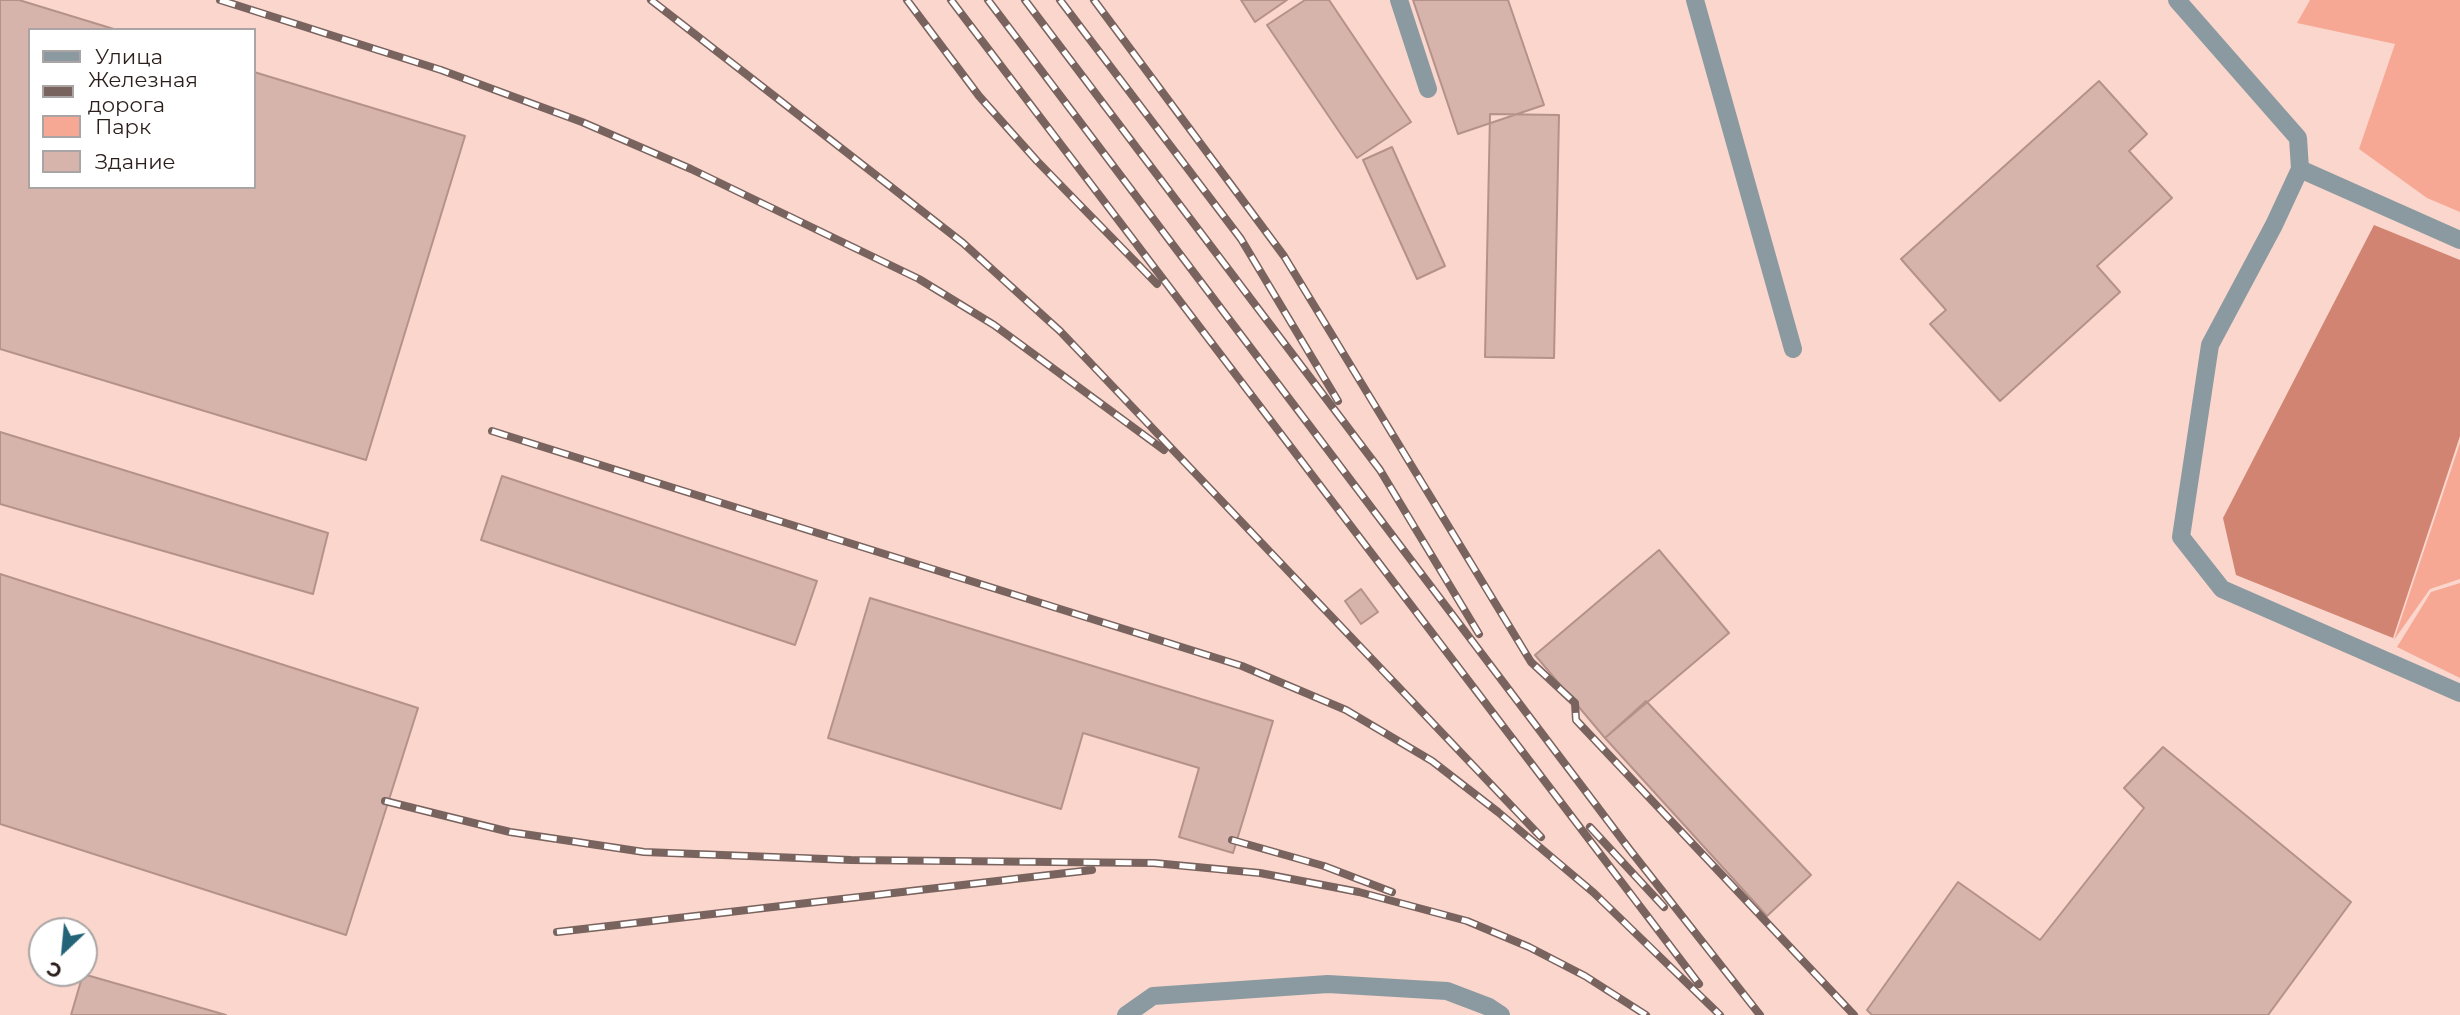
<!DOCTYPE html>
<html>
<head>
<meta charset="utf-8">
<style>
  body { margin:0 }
  #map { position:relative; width:2460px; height:1015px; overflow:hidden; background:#fad6cd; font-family:Montserrat,sans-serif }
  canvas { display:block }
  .legend { position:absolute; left:28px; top:28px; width:228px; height:161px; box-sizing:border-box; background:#fff; border:2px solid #aaa5a4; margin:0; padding:9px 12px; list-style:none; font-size:21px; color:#2b1e1b }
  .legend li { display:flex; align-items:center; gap:14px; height:35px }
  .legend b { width:35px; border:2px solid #aaa5a4 }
  .north { position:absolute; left:28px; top:917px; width:70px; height:70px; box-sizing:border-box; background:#fff; border:2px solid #aaa5a4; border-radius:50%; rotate:206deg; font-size:19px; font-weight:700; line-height:28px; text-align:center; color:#2b1e1b }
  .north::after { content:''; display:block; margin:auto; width:24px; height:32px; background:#236478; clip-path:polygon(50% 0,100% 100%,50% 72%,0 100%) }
</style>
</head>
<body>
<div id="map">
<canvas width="2460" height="1015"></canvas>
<ul class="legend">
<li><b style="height:9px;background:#8b9aa0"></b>Улица</li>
<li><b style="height:9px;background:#79635e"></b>Железная дорога</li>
<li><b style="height:19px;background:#f7a894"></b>Парк</li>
<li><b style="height:19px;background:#d7b4ab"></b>Здание</li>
</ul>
<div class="north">С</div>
</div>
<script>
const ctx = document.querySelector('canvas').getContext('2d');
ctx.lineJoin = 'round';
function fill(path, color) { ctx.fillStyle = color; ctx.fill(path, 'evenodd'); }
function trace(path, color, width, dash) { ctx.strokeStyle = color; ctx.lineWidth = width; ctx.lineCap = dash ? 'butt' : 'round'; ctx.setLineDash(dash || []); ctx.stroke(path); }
const green = new Path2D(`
  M2310 0H2460V212L2427 198 2359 149 2395 44 2297 23Z
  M2460 443V579L2430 589 2394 640Z
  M2460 583V678L2397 647 2431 592Z`);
const forest = new Path2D(`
  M2374 225 2460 260V436L2393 638 2236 575 2223 518Z`);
const building = new Path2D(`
  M0 0H19L117 30H30V187H254V72L465 136 366 460 0 349Z
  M1241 0H1287L1255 22Z
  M1305 0H1329L1411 122 1357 158 1267 25Z
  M1413 0H1508L1544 105 1458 134Z
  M2099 81 2147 134 2129 151 2172 198 2097 266 2120 292 2000 401 1930 324 1946 310 1901 259Z
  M1490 114 1559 115 1554 358 1485 357Z
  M1392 147 1445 266 1417 279 1363 160Z
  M0 432 328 533 313 594 0 504Z
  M502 476 817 581 795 645 481 540Z
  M1659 550 1729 633 1605 738 1535 655Z
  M0 574 418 708 346 935 0 824Z
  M1361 589 1378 612 1361 624 1345 601Z
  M870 598 1273 721 1233 853 1179 837 1199 768 1083 733 1061 809 828 738Z
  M1646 701 1811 875 1767 916 1605 738Z
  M2163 747 2351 902 2268 1015H1872L1867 1010 1958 882 2040 940 2144 808 2124 788Z
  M83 974 226 1015H71Z`);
const lane = new Path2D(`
  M1399 0 1428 89
  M1695 0 1793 349
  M1126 1015 1153 996 1328 984 1447 991 1489 1007 1501 1015`);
const street = new Path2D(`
  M2177 0 2298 138 2300 169 2274 225 2210 345 2181 537 2222 589 2460 693
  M2300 169 2460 240`);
const rail = new Path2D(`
  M220 0 441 70 582 122 691 169 919 279 994 325 1164 450
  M651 0 963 243 1060 331 1541 837
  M907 0 979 96 1037 161 1157 284
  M951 0 1699 984
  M988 0 1630 850 1760 1015
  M1025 0 1380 470 1479 634
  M1060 0 1241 239 1338 401
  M1094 0 1284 256 1531 662 1575 703 1576 720 1854 1015
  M492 431 1242 666 1346 710 1432 761 1498 812 1594 893 1720 1015
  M385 801 510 832 644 852 851 860 1154 863 1260 873 1359 892 1467 921 1529 947 1585 976 1646 1015
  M1590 827 1664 907
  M1232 840 1324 866 1392 892
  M557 932 1092 870`);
fill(green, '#f7a894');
fill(forest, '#d08471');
fill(building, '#d7b4ab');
trace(building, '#b4928a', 2);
trace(lane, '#8b9aa0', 18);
trace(street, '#8b9aa0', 18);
trace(rail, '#79635e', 8);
trace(rail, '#fff', 5, [16]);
</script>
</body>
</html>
